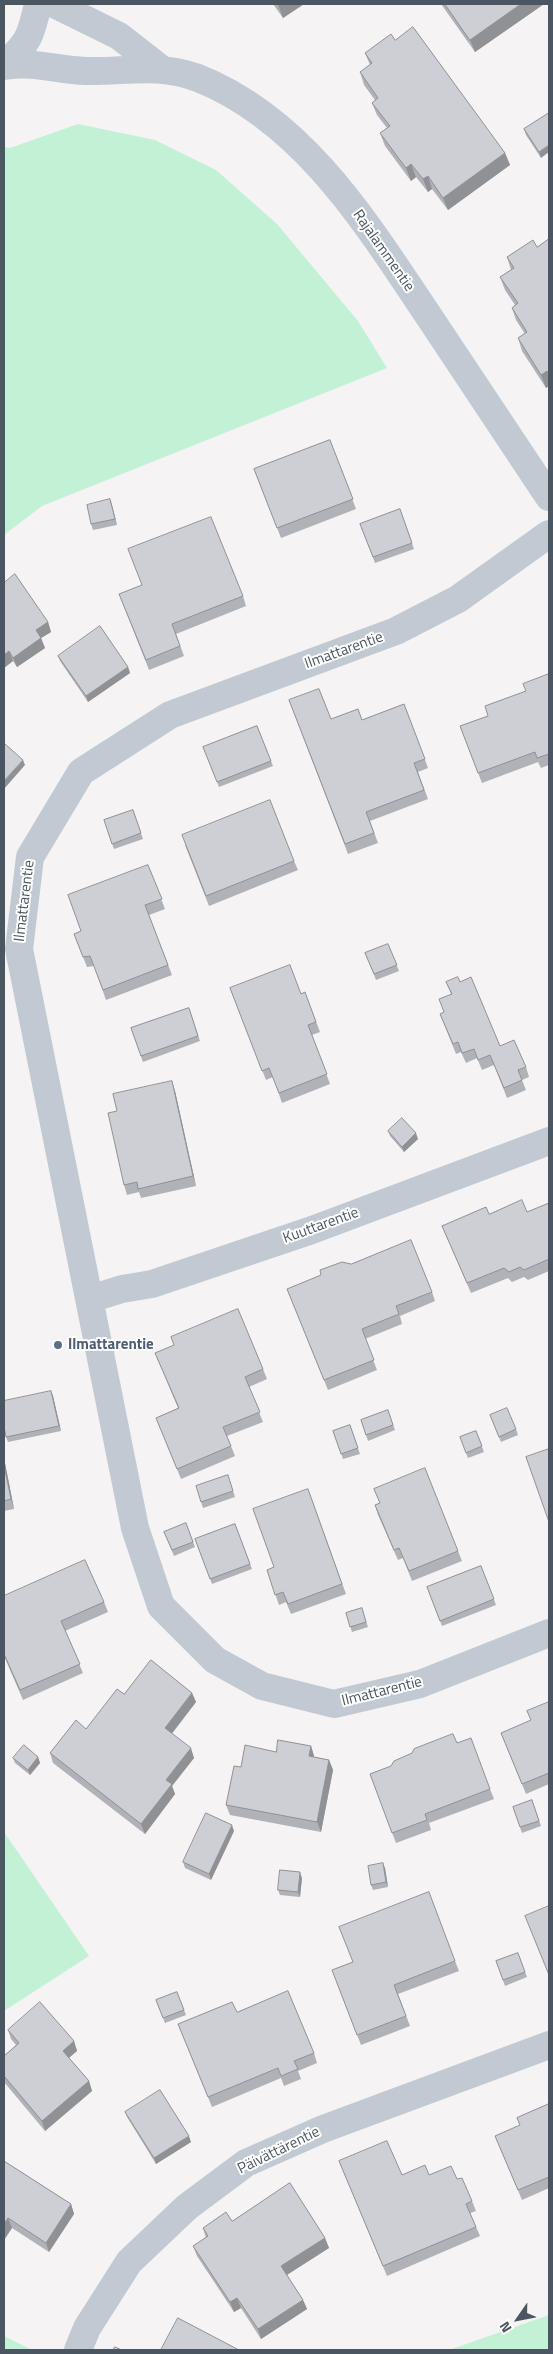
<!DOCTYPE html>
<html>
<head>
<meta charset="utf-8">
<style>
  body { margin:0 }
  #map { position:relative; width:553px; height:2354px; overflow:hidden; background:#f5f3f3; font-family:"Titillium Web",sans-serif }
  canvas { display:block }
  .frame { position:absolute; inset:0; border:5px solid #4a5661; pointer-events:none }
  .north { position:absolute; left:493px; top:2294px; width:50px; height:50px; -webkit-text-stroke:4px #fff; paint-order:stroke; rotate:237deg; font-size:14px; font-weight:700; line-height:20px; text-align:center; color:#4a5661 }
  .north::after { content:''; display:block; margin:auto; width:18px; height:22px; background:#4a5661; clip-path:polygon(50% 0,100% 100%,50% 72%,0 100%) }
</style>
</head>
<body>
<div id="map">
<canvas width="553" height="2354"></canvas>
<div class="frame"></div>
<div class="north">N</div>
</div>
<script>
const ctx = document.querySelector('canvas').getContext('2d');
ctx.lineJoin = 'round';
function fill(path, color) { ctx.fillStyle = color; ctx.fill(path, 'evenodd'); }
function trace(path, color, width, dash) { ctx.strokeStyle = color; ctx.lineWidth = width; ctx.lineCap = dash ? 'butt' : 'round'; ctx.setLineDash(dash || []); ctx.stroke(path); }
function label(font, color, halo, rows, align = 'center') {
  ctx.font = font + ' "Titillium Web",sans-serif'; ctx.lineWidth = 4; ctx.setLineDash([]); ctx.textBaseline = 'middle'; ctx.strokeStyle = halo; ctx.fillStyle = color; for (const [text, x, y, turn = 0] of rows) {
    ctx.save(); ctx.translate(x, y); ctx.rotate((+turn || 0) * Math.PI / 180); ctx.textAlign = isNaN(turn) ? turn : align; if (halo) ctx.strokeText(text, 0, 0); ctx.fillText(text, 0, 0); ctx.restore();
  }
}
const green = new Path2D(`
  M78 124 155 140 216 170 277 224 358 321 387 368 42 506 4 535V147L10 148Z
  M4 1832 89 1956 4 2011Z
  M549 2315V2350H449Z
  M4 2336 32 2350H4Z`);
const minor = new Path2D(`
  M54 4 119 36 160 68
  M4 66C35 61 56 70 86 71 126 72 157 63 198 78 306 121 370 229 432 321 471 380 510 438 549 497
  M549 534 458 599 396 631 170 715 81 772 30 857 19 949 135 1528 161 1606 215 1660 262 1686 334 1704 420 1684 549 1633
  M90 1299 122 1289 152 1284 312 1230 549 1141
  M78 2350 87 2328 129 2262 187 2207 246 2163 323 2129 549 2045`);
const tertiary = new Path2D(`
  M4 65C29 43 31 35 38 4`);
const wall = new Path2D(`
  M273 4H304L283 18Z
  M441 4H544L475 52Z
  M395 40 505 153 510 165 448 210 432 189 428 192 416 177 411 181 385 146 380 133 387 128 377 115 372 103 375 100 364 85 360 72 370 65 365 53Z
  M549 113 541 158 526 135 524 129Z
  M549 239V386L546 388 522 351 518 338 525 334 516 320 512 308 515 305 505 290 500 277 511 270 507 257 537 247Z
  M330 440 356 509 281 538 254 469Z
  M110 499 117 525 93 530 91 524Z
  M400 509 414 549 375 563 360 524Z
  M4 583 48 622 51 632 41 638 45 648 17 667 13 661 4 668Z
  M119 594 243 596 246 606 176 634 184 656 149 670Z
  M58 656 128 667 130 673 88 702 60 661Z
  M549 674V765L541 768 538 762 482 783 460 726 488 716 526 691Z
  M289 700 331 719 362 720 404 704 428 768 418 772 428 799 370 821 378 843 348 854Z
  M257 726 273 766 219 787 203 747Z
  M133 810 143 839 114 849 104 820Z
  M185 845 294 861 298 870 209 906Z
  M148 865 165 909 149 915 172 975 106 1000 94 966 87 967 74 934 81 931Z
  M388 944 399 971 376 980 365 953Z
  M446 982H460L500 1046 526 1067 529 1077 522 1080 526 1090 507 1098 494 1065 482 1070 477 1058 466 1063 461 1052 456 1054 440 1014 444 1012 451 994Z
  M230 988 301 994 305 992 320 1032 312 1035 330 1084 282 1103 273 1077 266 1080Z
  M189 1008 200 1041 143 1062 131 1028Z
  M175 1091 196 1186 141 1198 139 1192 127 1195 124 1185 117 1111Z
  M388 1131 418 1139 404 1152 390 1136Z
  M549 1203V1271L528 1280 524 1277 512 1282 508 1278 471 1293 442 1226 489 1214 527 1212Z
  M287 1289 432 1292 435 1301 400 1316 402 1324 365 1339 377 1370 328 1390Z
  M155 1353 263 1369 267 1379 249 1387 263 1422 227 1436 235 1456 181 1479 156 1418 178 1408Z
  M51 1391 53 1396 61 1431 8 1442 6 1437Z
  M388 1410 395 1430 368 1441 361 1420Z
  M492 1420 516 1429 518 1435 501 1442Z
  M350 1425 360 1454 343 1459 333 1431Z
  M476 1431 484 1452 468 1458 460 1437Z
  M4 1458 14 1509 4 1511Z
  M228 1475 235 1497 203 1508 196 1486Z
  M308 1489 346 1594 291 1614 286 1602 279 1605 267 1570 274 1567Z
  M374 1489 458 1551 462 1561 412 1581 403 1558 398 1560 378 1515 375 1505 380 1503Z
  M186 1523 195 1547 174 1556 164 1532Z
  M235 1524 252 1569 212 1584 195 1539Z
  M481 1566 496 1605 442 1626 427 1587Z
  M4 1596 104 1602 108 1612 65 1631 83 1673 23 1700 4 1656Z
  M362 1608 368 1627 352 1632 346 1613Z
  M192 1693 196 1702 172 1734 194 1758 172 1786 175 1794 145 1834 53 1763 50 1753 86 1729 124 1694Z
  M549 1702V1784L526 1794 501 1733 531 1721Z
  M457 1743 490 1789 494 1799 429 1823 431 1830 396 1843 370 1774Z
  M311 1746 314 1756V1757L329 1760 333 1770 321 1832 230 1815 226 1805 241 1767 276 1752Z
  M38 1757 40 1763 30 1775 15 1763 13 1758Z
  M532 1800 541 1826 522 1833 513 1807Z
  M234 1831 211 1880 185 1868 183 1862Z
  M385 1868 388 1887 373 1890 371 1885Z
  M302 1878 300 1897 280 1895 278 1890Z
  M518 1953 527 1977 505 1986 496 1961Z
  M455 1961 459 1971 398 1994 410 2026 361 2045 332 1970 353 1962Z
  M177 1992 186 2015 165 2023 156 2000Z
  M237 2012 314 2053 317 2063 298 2071 301 2079 284 2086 281 2078 212 2107 178 2024Z
  M8 2030 74 2041 77 2051 69 2058 89 2081 92 2091 45 2131 4 2082V2056L16 2045 11 2039Z
  M549 2104V2188L522 2200 495 2136 520 2126 517 2118Z
  M125 2112 191 2142 156 2164 127 2117Z
  M4 2161 71 2204 74 2214 49 2252 12 2228 4 2240Z
  M339 2161 402 2175H429L457 2179 472 2201 476 2211 470 2213 480 2236 387 2276Z
  M232 2221 325 2238 329 2248 287 2275 303 2300 307 2309 261 2339 241 2308 234 2312 197 2256 193 2246 206 2238 203 2228Z`);
const shadedWall = new Path2D(`
  M281 4H304L283 18 278 5Z
  M521 4H544L475 52 470 40Z
  M549 145V152L541 158 539 152Z
  M505 153 510 165 448 210 443 198Z
  M411 164 416 177 411 181 406 168Z
  M428 176 432 189 428 192 423 179Z
  M547 371 549 378V386L546 388 541 375Z
  M110 499 112 505 117 525 115 519Z
  M48 622 51 632 41 638 45 648 17 667 13 658 36 630Z
  M9 651 13 661 4 668V655Z
  M128 667 130 673 88 702 86 696Z
  M23 760 25 765 4 789V781Z
  M172 1081 175 1091 196 1186 193 1176Z
  M416 1133 418 1139 404 1152 402 1147Z
  M51 1391 53 1396 61 1431 59 1426Z
  M4 1458 14 1509 11 1499 4 1465Z
  M192 1693 196 1702 168 1738 165 1728Z
  M311 1746 314 1756 313 1766 309 1756Z
  M191 1748 194 1758 172 1786 175 1794 145 1834 141 1824 166 1780Z
  M38 1757 40 1763 30 1775 28 1770Z
  M329 1760 333 1770 321 1832 317 1822Z
  M232 1825 234 1831 211 1880 209 1874Z
  M383 1863 385 1868 388 1887 386 1882Z
  M300 1872 302 1878 300 1897 298 1892Z
  M74 2041 77 2051 66 2060 63 2051Z
  M89 2081 92 2091 45 2131 42 2121Z
  M189 2136 191 2142 156 2164 154 2158Z
  M71 2204 74 2214 49 2252 46 2243Z
  M8 2218 12 2228 4 2240V2224Z
  M325 2238 329 2248 285 2276 281 2266Z
  M237 2298 241 2308 234 2312 230 2302Z
  M303 2300 307 2309 261 2339 258 2329Z`);
const building = new Path2D(`
  M445 4H521L470 40Z
  M413 27 505 153 443 198 428 176 423 179 411 164 406 168 380 133 390 126 372 103 378 98 360 72 372 63 365 53 391 34 395 40Z
  M549 113V145L539 152 524 129Z
  M549 239V375L547 371 541 375 518 338 527 332 512 308 518 303 500 277 514 268 507 257 533 240 537 247Z
  M330 440 353 499 277 528 254 469Z
  M110 499 115 519 91 524 87 505Z
  M400 509 412 543 373 557 360 524Z
  M211 517 243 596 172 624 180 646 146 660 119 594 142 585 128 549Z
  M15 574 48 622 36 630 41 638 13 658 9 651 4 655V583Z
  M100 626 128 667 86 696 58 656Z
  M549 674V754L537 758 535 752 478 773 460 726 488 716 485 706 526 691 523 684Z
  M319 689 331 719 358 709 362 720 404 704 425 759 414 763 424 790 366 812 374 833 345 844 289 700Z
  M257 726 271 761 217 782 203 747Z
  M4 743 23 760 4 781Z
  M270 800 294 861 206 896 182 835Z
  M133 810 141 833 112 844 104 820Z
  M148 865 162 899 145 905 168 965 103 990 90 956 83 957 74 934 81 931 68 895Z
  M388 944 397 965 374 974 365 953Z
  M290 965 301 994 305 992 316 1022 308 1025 327 1074 279 1093 269 1068 262 1071 230 988Z
  M458 977 460 982 471 977 500 1046 514 1040 526 1067 518 1070 522 1080 504 1088 490 1055 478 1060 474 1049 462 1053 458 1042 453 1044 440 1014 444 1012 439 999 452 994 446 982Z
  M189 1008 198 1036 141 1056 131 1028Z
  M172 1081 193 1176 138 1189 137 1182 124 1185 108 1113 117 1111 113 1094Z
  M402 1118 416 1133 402 1147 388 1131Z
  M522 1200 527 1212 549 1203V1259L524 1270 520 1267 509 1272 504 1268 467 1283 442 1226 486 1207 489 1214Z
  M411 1240 432 1292 396 1306 399 1314 362 1329 374 1360 324 1380 287 1289 321 1275 320 1270 342 1262 351 1264Z
  M238 1309 263 1369 245 1377 260 1412 223 1427 231 1446 177 1469 156 1418 179 1408 155 1353 174 1345 171 1337Z
  M51 1391 59 1426 6 1437 4 1427V1401Z
  M507 1408 516 1429 499 1437 490 1415Z
  M388 1410 393 1425 366 1435 361 1420Z
  M350 1425 358 1448 341 1454 333 1431Z
  M476 1431 482 1446 466 1453 460 1437Z
  M549 1449V1522L526 1457Z
  M4 1465 11 1499 4 1501Z
  M425 1468 458 1551 409 1571 399 1548 394 1550 375 1505 380 1503 374 1489Z
  M228 1475 233 1491 201 1502 196 1486Z
  M308 1489 342 1584 288 1604 283 1592 275 1595 267 1570 274 1567 253 1509Z
  M186 1523 193 1542 172 1550 164 1532Z
  M235 1524 250 1564 210 1579 195 1539Z
  M85 1560 104 1602 61 1621 80 1664 20 1690 4 1654V1596Z
  M481 1566 494 1599 440 1621 427 1587Z
  M362 1608 366 1622 350 1627 346 1613Z
  M151 1660 192 1693 165 1728 191 1748 166 1780 172 1784 141 1824 50 1753 76 1720 86 1729 117 1689 124 1694Z
  M549 1702V1773L522 1784 501 1733 531 1720 527 1711Z
  M453 1734 457 1743 471 1738 490 1789 425 1814 427 1820 392 1833 370 1774 391 1766 394 1761 412 1753 414 1749Z
  M278 1740 311 1746 309 1756 329 1760 317 1822 226 1805 234 1766 241 1767 245 1745 276 1752Z
  M24 1745 38 1757 28 1770 13 1758Z
  M532 1800 539 1821 520 1827 513 1807Z
  M206 1813 232 1825 209 1874 183 1862Z
  M383 1863 386 1882 371 1885 368 1866Z
  M280 1870 300 1872 298 1892 278 1890Z
  M429 1892 455 1961 394 1985 406 2016 357 2035 332 1970 353 1962 339 1927Z
  M549 1906V1975L525 1916Z
  M518 1953 525 1972 503 1980 496 1961Z
  M288 1991 314 2053 294 2061 298 2069 281 2076 278 2068 208 2097 178 2024 232 2002 237 2012Z
  M177 1992 184 2010 163 2018 156 2000Z
  M40 2002 74 2041 63 2051 89 2081 42 2121 4 2076V2056L19 2043 8 2030Z
  M160 2090 189 2136 154 2158 125 2112Z
  M549 2104V2177L518 2190 495 2136 520 2125 517 2118Z
  M387 2141 402 2175 425 2165 429 2175 451 2166 457 2179 462 2178 472 2201 466 2204 476 2227 383 2266 339 2161Z
  M4 2161 71 2204 46 2243 8 2218 4 2224Z
  M290 2183 325 2238 281 2266 303 2300 258 2329 237 2298 230 2302 193 2246 208 2236 203 2228 226 2212 232 2221Z
  M178 2318 239 2350H161Z
  M115 2347 122 2350H113Z`);
const markers = [
  [58,1345,5,"#5c6f8a"]
];
const streetNames = [
  ["Rajalammentie",383,251,55],
  ["Ilmattarentie",344,651,-20],
  ["Ilmattarentie",25,901,-83],
  ["Kuuttarentie",321,1226,-20],
  ["Ilmattarentie",382,1692,-14],
  ["Päivättärentie",279,2151,-26]
];
const serviceNames = [
  ["Ilmattarentie",68,1345]
];
fill(green, '#c3f1d5');
trace(minor, '#c1cad2', 28);
trace(tertiary, '#c1cad2', 28);
fill(wall, '#b0b2b7');
fill(shadedWall, '#909195');
fill(building, '#cdcfd5');
trace(building, '#909195', 1);
for (const [x, y, r, color] of markers) { const dot = new Path2D(); dot.arc(x, y, r, 0, 2 * Math.PI); ctx.fillStyle = color; ctx.fill(dot); trace(dot, '#fff', 2); }
label('15px', '#4a5661', '#fff', streetNames);
label('bold 15px', '#4e5e75', '#fff', serviceNames, 'left');
</script>
</body>
</html>
